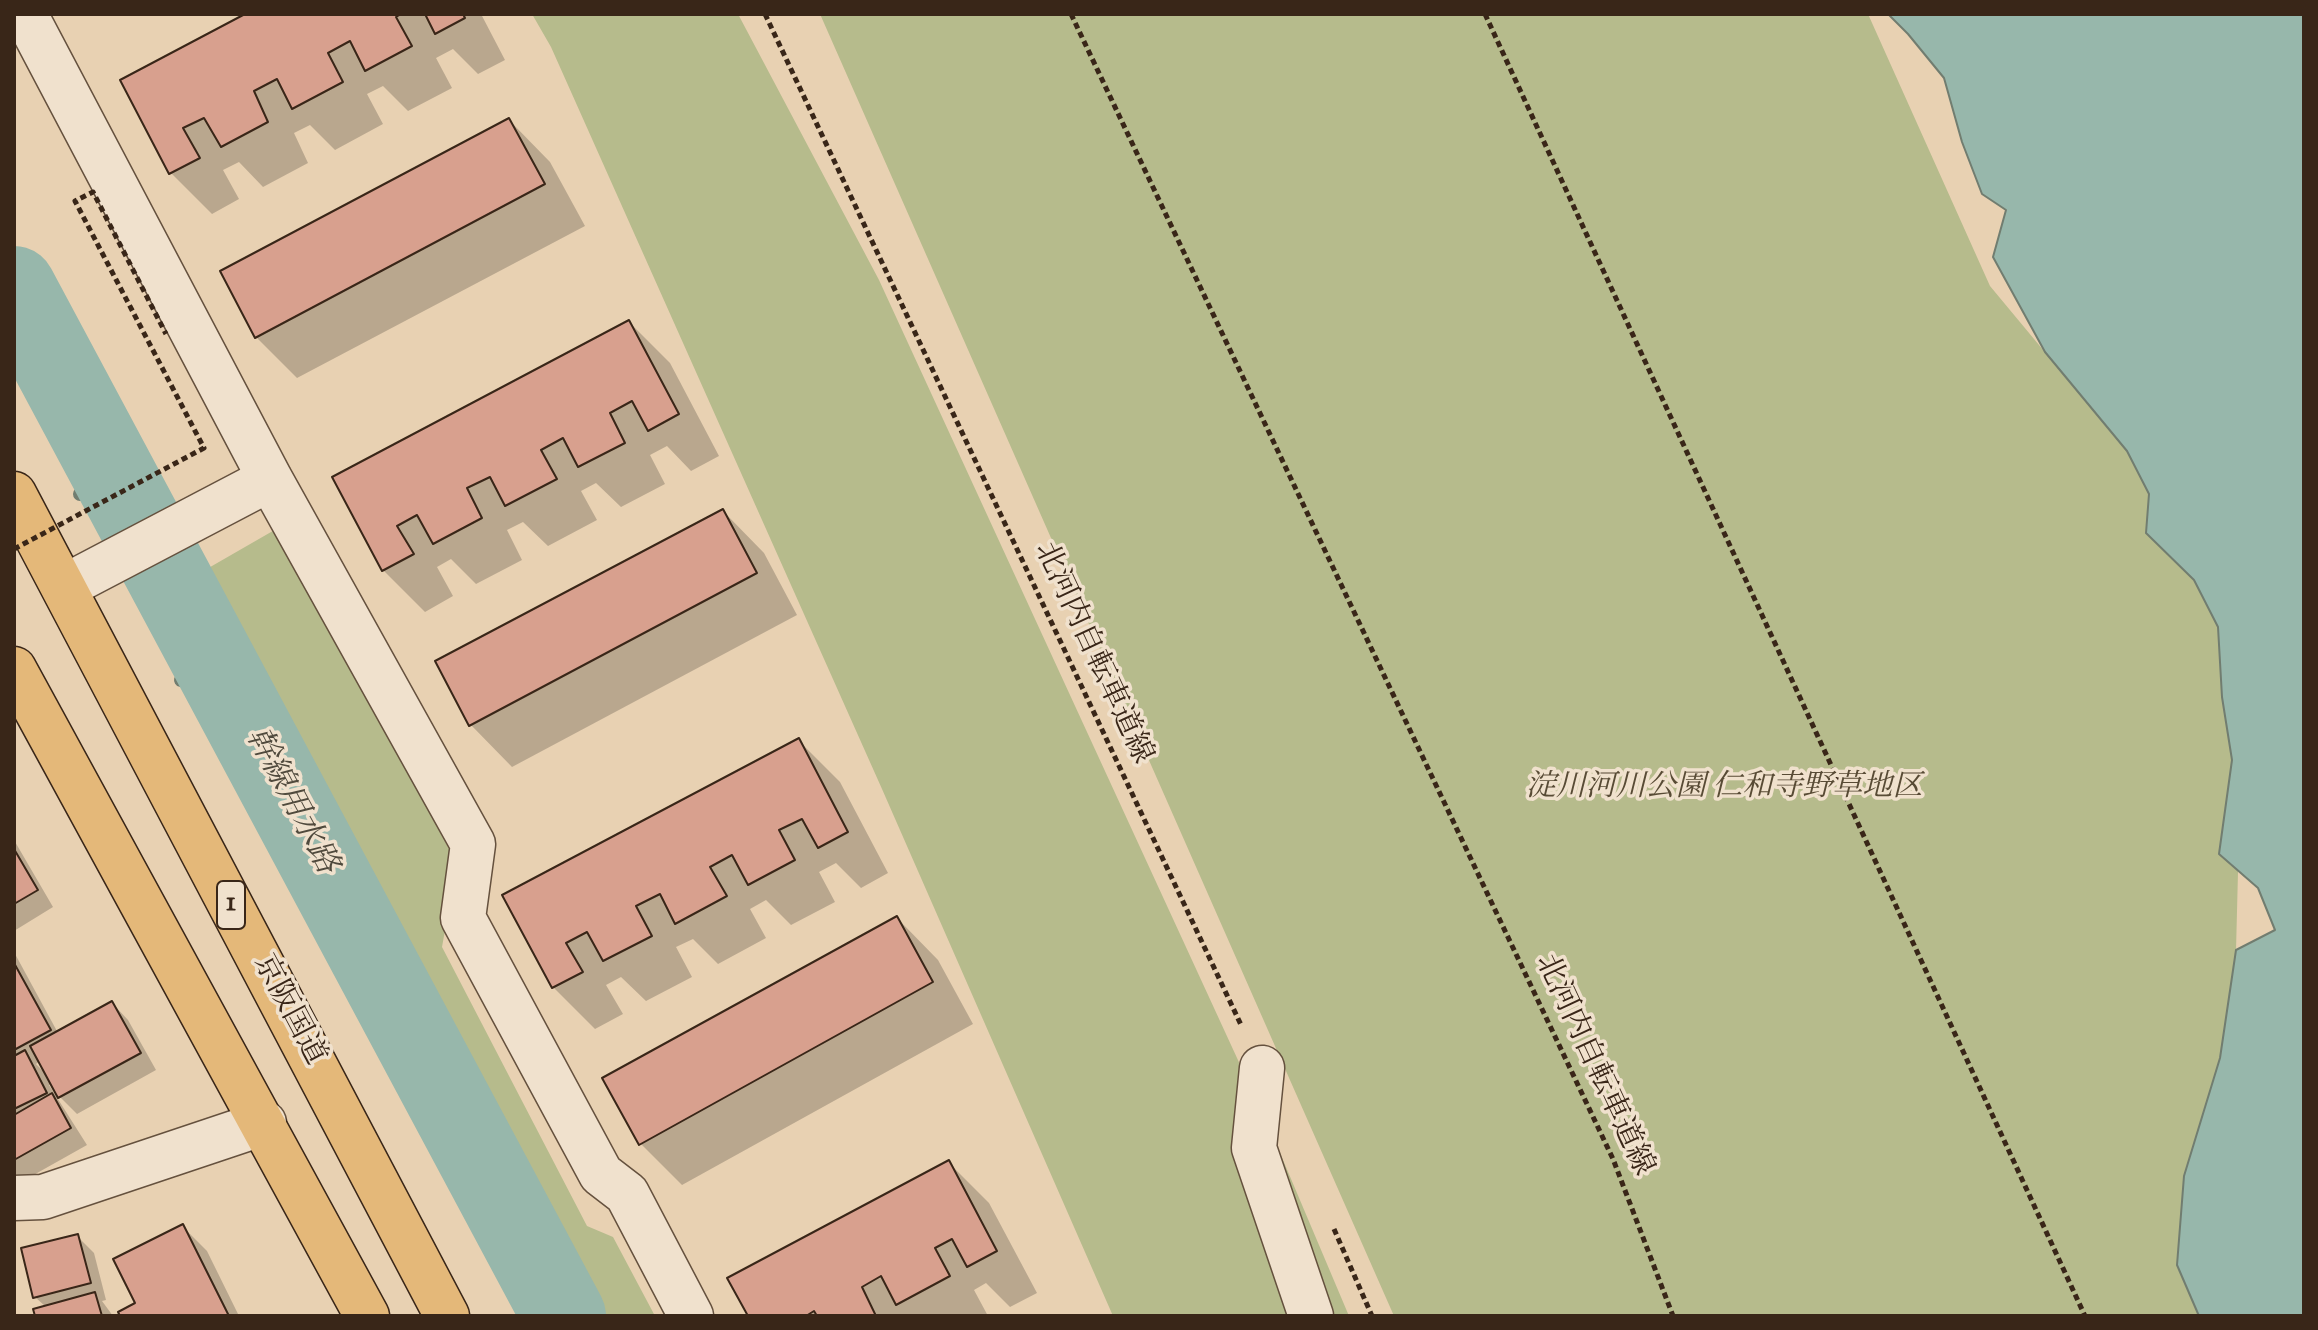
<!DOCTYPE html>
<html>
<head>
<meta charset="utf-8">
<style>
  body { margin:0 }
  #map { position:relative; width:2318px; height:1330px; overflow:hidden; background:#e8d1b2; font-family:"Sorts Mill Goudy",serif }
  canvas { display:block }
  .frame { position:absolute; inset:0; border:16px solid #392618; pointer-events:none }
</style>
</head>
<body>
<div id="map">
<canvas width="2318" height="1330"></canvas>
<div class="frame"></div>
</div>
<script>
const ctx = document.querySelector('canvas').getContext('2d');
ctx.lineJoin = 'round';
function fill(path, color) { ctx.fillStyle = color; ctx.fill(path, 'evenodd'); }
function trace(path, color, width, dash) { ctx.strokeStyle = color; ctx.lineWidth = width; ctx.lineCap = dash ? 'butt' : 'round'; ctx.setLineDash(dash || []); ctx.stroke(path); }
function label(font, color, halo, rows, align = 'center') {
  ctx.font = font + ' "Sorts Mill Goudy","Noto Serif JP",serif'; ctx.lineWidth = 7; ctx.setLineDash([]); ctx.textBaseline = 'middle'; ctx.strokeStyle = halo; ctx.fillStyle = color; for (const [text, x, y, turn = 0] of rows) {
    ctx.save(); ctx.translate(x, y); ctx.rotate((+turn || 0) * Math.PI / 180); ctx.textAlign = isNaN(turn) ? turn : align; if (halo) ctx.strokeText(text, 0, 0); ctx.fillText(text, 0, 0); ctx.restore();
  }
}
const green = new Path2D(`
  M532 14H738L879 280 1272 1134 1349 1316H1113L882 789 551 47Z
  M820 14H1868L1990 286 2127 451 2243 675 2235 990 2177 1265 2199 1316H1394Z
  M278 528 457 864 442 947 587 1226 613 1237 655 1316H603L205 570Z`);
const water = new Path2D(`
  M1888 14H2304V1316H2199L2177 1265 2184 1176 2220 1058 2236 950 2275 930 2258 888 2219 854 2232 760 2222 697 2218 627 2194 580 2146 533 2149 494 2127 451 2045 352 1993 257 2006 210 1982 194 1962 142 1944 78 1908 34Z`);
const shadow = new Path2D(`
  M249 14H481L505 60 478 74 453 49 436 58 452 88 408 111 383 86 367 94 383 124 335 150 310 125 294 133 308 163 263 187 239 162 223 170 239 199 212 214 171 173 122 81Z
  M509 120 550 162 585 226 297 378 256 337Z
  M629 322 670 363 719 456 691 471 667 446 650 455 665 484 621 507 596 483 581 491 597 520 548 546 523 522 507 530 522 560 476 584 451 559 437 567 453 596 425 612 383 570 335 478Z
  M723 511 764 553 797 615 512 767 471 725 438 662Z
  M798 740 840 782 888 873 861 888 836 863 819 872 835 902 791 925 766 900 750 909 766 938 718 964 693 939 676 947 692 977 646 1001 621 977 606 985 623 1014 595 1029 553 987 505 895Z
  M14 840 53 907 14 931Z
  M897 918 938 960 973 1024 682 1185 641 1144Z
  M14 952 58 1033 112 1003 128 1020 156 1070 77 1114 60 1097 53 1084 49 1085 87 1145 14 1186ZM40 1061 46 1074 36 1064Z
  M948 1162 989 1203 1037 1293 1010 1307 986 1283 974 1290 988 1316H750Z
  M182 1226 207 1251 239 1316H122L138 1304Z
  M77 1236 94 1253 106 1300 102 1301 113 1316H37L46 1307 35 1297Z`);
const stream = new Path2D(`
  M80 494H124
  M181 680 213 660`);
const river = new Path2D(`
  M14 288 564 1316`);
const building = new Path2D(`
  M245 14H401L396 17 412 46 365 71 350 41 328 53 343 82 292 109 277 79 254 91 268 122 221 147 204 118 183 128 200 158 169 174 120 80Z
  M425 14H463L465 18 435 34Z
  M509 118 545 184 255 338 220 271Z
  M629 320 679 414 648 431 632 401 610 413 625 443 578 467 563 438 541 450 557 479 505 506 490 477 467 488 482 518 433 544 417 515 397 526 414 554 382 571 332 477Z
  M723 509 757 573 469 726 435 661Z
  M799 738 848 832 818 848 802 819 779 830 795 860 748 885 732 855 710 867 727 896 675 924 660 894 636 906 652 936 603 961 587 932 566 943 583 972 552 988 502 895Z
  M14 849 38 890 14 904Z
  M897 916 933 982 639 1145 602 1078Z
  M14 963 51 1030 14 1050Z
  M112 1001 141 1053 58 1098 30 1046Z
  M25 1050 47 1093 14 1109V1056Z
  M52 1093 71 1128 14 1160V1115Z
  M949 1160 997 1251 967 1267 952 1239 935 1248 950 1276 896 1305 881 1276 862 1287 876 1316H817L814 1311 806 1316H748L727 1278Z
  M183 1224 229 1316H120L118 1312 135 1303 113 1259Z
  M78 1234 91 1283 33 1298 21 1248Z
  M95 1292 102 1316H35L33 1309Z`);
const path = new Path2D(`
  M765 14 1242 1027
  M1071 14 1613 1159 1673 1316
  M1485 14 2085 1316
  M1334 1229 1372 1316`);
const minor = new Path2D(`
  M25 14 270 479 473 844 463 918 601 1174 627 1194 691 1316
  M64 587 270 479
  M1262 1068 1254 1148 1311 1316
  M14 1198 43 1197 264 1123`);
const highway = new Path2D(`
  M14 494 447 1316
  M14 669 367 1316`);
const pathBridge = new Path2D(`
  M14 549 204 448 75 201 93 192 166 334`);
const shields = [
  [231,905,28]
];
const shieldNames = [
  ["1",231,905]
];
const streetNames = [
  ["北河内自転車道線",1091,654,65],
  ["京阪国道",287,1011,62],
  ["北河内自転車道線",1592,1066,65]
];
const parkNames = [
  ["淀川河川公園 仁和寺野草地区",1724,790]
];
const waterNames = [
  ["幹線用水路",289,802,62]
];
fill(green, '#b6bb8c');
fill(water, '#97b7ab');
trace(water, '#717d70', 2);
fill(shadow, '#0003');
trace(stream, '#717d70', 14);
trace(river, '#97b7ab', 84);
fill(building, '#d8a08e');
trace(building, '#392618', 2);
trace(minor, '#65513e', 47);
trace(highway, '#392618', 47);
trace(path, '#392618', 5, [6, 4]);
trace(minor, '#f0e1cd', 44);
trace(highway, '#e4b879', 44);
trace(pathBridge, '#392618', 5, [6, 4]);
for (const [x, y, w] of shields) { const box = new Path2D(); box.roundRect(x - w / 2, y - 24, w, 48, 6); ctx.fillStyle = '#f0e1cd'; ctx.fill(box); trace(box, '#392618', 2); }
label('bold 28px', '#392618', null, shieldNames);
label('30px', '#392618', '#f0e1cd', streetNames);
label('italic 30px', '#584b35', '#f0e1cd', parkNames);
label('italic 32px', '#504a3d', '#f0e1cd', waterNames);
</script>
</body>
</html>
